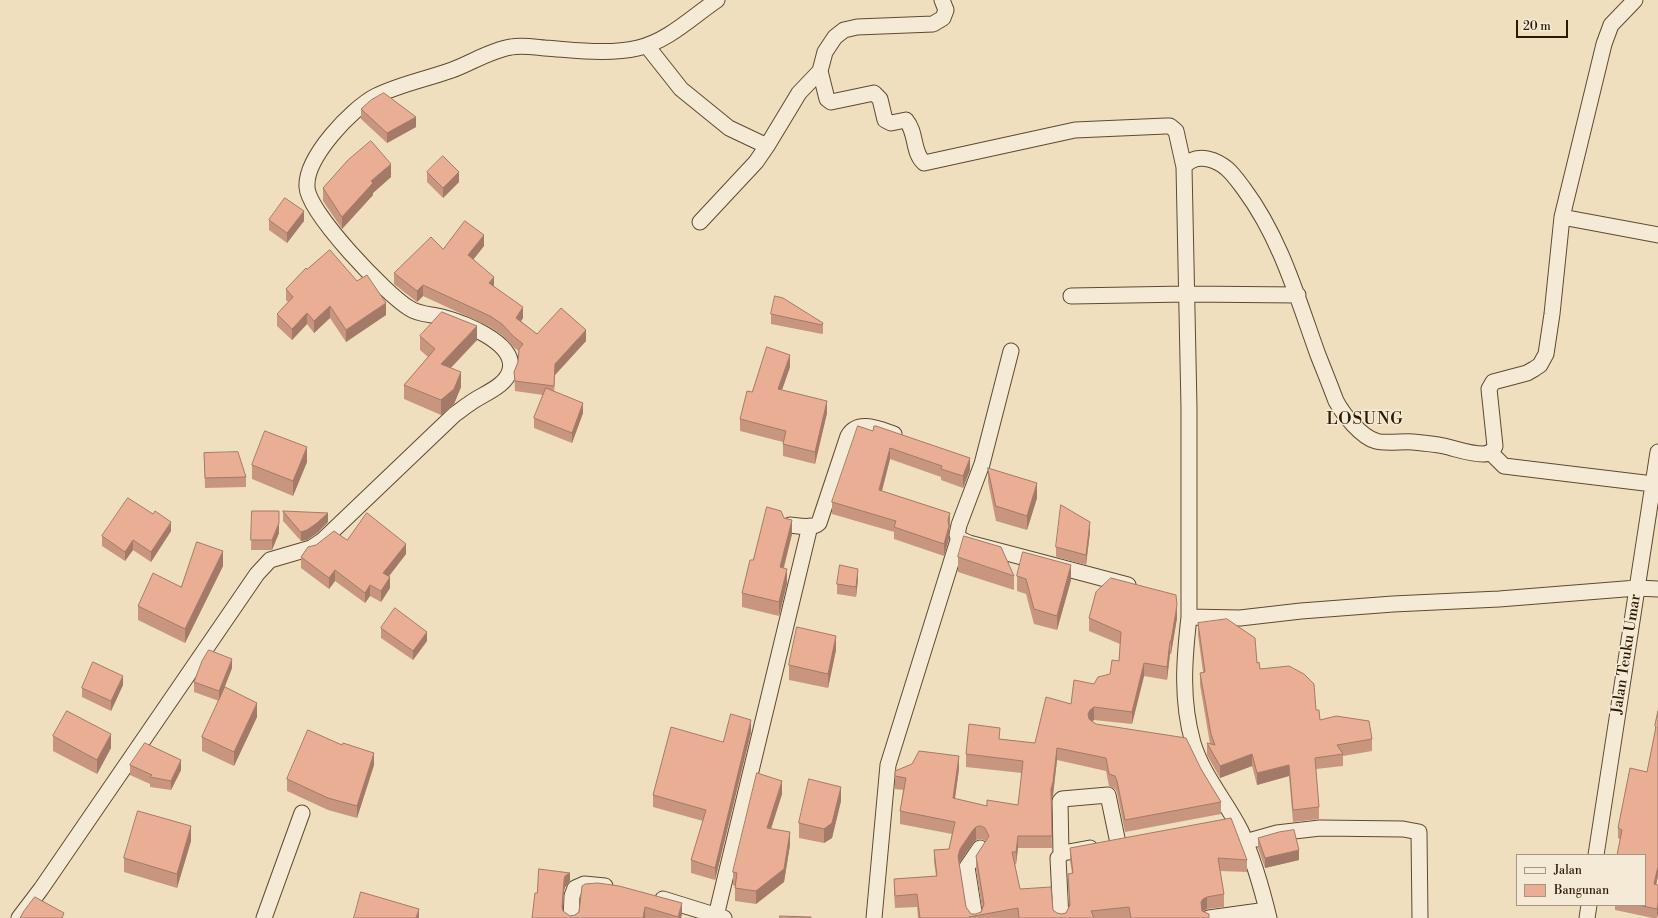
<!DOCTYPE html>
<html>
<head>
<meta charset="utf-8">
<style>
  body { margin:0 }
  #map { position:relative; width:1658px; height:918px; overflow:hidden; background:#f0dfbe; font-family:"Libre Bodoni",serif }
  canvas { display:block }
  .legend { position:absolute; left:1516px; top:854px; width:130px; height:52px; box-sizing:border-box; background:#f5ead5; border:1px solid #a59681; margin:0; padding:5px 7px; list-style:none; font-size:12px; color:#2c1902 }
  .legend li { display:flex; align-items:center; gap:8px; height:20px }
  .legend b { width:20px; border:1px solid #a59681 }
  .scale { position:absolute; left:1516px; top:20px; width:52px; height:18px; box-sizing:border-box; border:2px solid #2c1902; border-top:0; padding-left:5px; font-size:12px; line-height:14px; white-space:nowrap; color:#2c1902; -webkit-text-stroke:3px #f5ead5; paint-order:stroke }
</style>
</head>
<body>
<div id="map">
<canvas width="1658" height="918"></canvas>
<ul class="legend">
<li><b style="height:5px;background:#f5ead5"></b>Jalan</li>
<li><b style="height:11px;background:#e9ae94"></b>Bangunan</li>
</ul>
<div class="scale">20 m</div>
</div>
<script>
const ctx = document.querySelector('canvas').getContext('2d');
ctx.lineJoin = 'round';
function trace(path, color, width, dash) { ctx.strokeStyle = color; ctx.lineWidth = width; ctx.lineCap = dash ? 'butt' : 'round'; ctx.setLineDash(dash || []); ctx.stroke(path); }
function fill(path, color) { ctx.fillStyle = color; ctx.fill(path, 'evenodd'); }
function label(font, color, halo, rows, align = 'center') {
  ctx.font = font + ' "Libre Bodoni",serif'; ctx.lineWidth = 3; ctx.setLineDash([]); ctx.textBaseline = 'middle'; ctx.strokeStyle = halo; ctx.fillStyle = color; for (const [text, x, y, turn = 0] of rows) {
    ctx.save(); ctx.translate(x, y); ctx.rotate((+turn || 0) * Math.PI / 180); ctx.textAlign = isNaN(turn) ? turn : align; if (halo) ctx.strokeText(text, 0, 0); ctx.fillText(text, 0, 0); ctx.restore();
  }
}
const street = new Path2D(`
  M647 46 681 89 729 128 767 146
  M820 71 827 99 831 102 874 93 880 99 885 120 891 123 906 120C917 133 912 152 924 163L1075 130 1166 126H1170L1176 131 1184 167 1189 408V617C1184 661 1181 700 1193 743 1203 776 1226 801 1241 831 1253 858 1262 889 1269 918
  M1184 167C1190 159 1198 157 1208 159 1226 163 1234 176 1244 189 1281 239 1297 297 1318 355 1324 370 1330 385 1336 401 1343 414 1361 437 1376 441 1385 444 1403 441 1413 442 1424 443 1434 444 1444 446 1457 449 1470 454 1483 454 1489 454 1493 451 1495 446L1489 389 1493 382 1527 373 1534 369 1540 365 1546 354 1552 314 1562 217 1604 44 1611 25 1635 0
  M1562 217 1658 235
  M700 222 756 162 767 146 799 93 820 71 825 52 835 37 844 30 857 27 933 24 943 18 946 10 942 0
  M1071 296 1187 294 1298 295
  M1011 351 982 464 959 525 957 535 962 540 969 543 1128 585
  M1490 452 1504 466 1653 484
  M790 525C799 526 813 529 819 523L848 436C858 419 879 429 894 434
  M1189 617 1240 618 1301 611 1393 604 1499 599 1637 588 1658 589
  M1245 842 1277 833 1320 828 1403 829 1419 832 1420 918
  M1061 855 1060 801 1062 799 1108 795 1118 843
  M1596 855 1658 452
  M663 899 724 918
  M716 916 810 526
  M19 918 41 889 257 574 270 560 311 548 323 540 455 414C460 411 464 407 469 404 482 394 506 387 510 370 517 342 461 322 442 317 431 314 419 315 409 308 386 294 308 213 307 187 305 158 351 109 376 96 400 84 427 79 452 70 471 63 491 50 511 47 522 45 534 47 545 48 575 50 608 55 638 48 668 41 692 17 717 0
  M264 918 302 813
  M571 918 572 896 575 888 584 884 605 886
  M874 918 888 765 959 537
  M975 918 967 867 980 848
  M1061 918 1058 858 1063 853 1090 848
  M1209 918 1267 910
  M1587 918 1589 905`);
const wall = new Path2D(`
  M361 109 416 127 387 143 361 119Z
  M427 172 459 182 443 198 427 182Z
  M391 177 373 193V195L342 229 323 201V188Z
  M269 220 304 221 287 243 269 230Z
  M484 246 473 260 494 286 523 318 521 321 537 334 586 341 555 375 554 392 583 413 572 443 534 428V418L543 395 515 391 514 372 518 362 519 351 513 347 502 335 490 327 423 296 417 302 394 284V273L443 249Z
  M307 269 386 315 346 342 330 318 314 333 307 324 292 340 277 326V314L288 302 286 300V289Z
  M771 314 823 323V333L822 334 771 324Z
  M420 336 477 340 451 368 461 387 454 404 441 415 404 399V385L428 357 420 350Z
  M790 367 782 390 827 413 815 464 783 456V442L740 431V419L752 392Z
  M873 431 970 470 963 488 941 480V477L890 459 882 491 950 513 949 538 944 556 894 539V532L832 514V502Z
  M204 453 246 477V487L205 488Z
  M307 462 293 496 252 479V465Z
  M988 468 1037 498 1027 530 996 521 988 482Z
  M252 511 279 533 272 550H251Z
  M283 511 328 522 317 533 307 540 301 541 283 521Z
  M171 531 151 562 133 550 125 561 102 546V536Z
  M1090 532 1086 565 1056 557V547Z
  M792 534 784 568 787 583 779 616 742 607V593L753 560Z
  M347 540 406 554 389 576 390 588 381 602 370 596 365 603 335 581 329 589 301 568V557Z
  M958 557 1014 576V590L958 572Z
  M223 566 185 643 138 620V606L181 587Z
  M1017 576 1071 580 1057 630 1034 624 1026 594 1017 591Z
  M858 579 856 597 837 594V584Z
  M1089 618H1177L1171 654H1170L1167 680 1144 676 1132 724 1094 720 1092 721 1096 724 1201 769 1221 802V814L1125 832 1117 793 1115 789 1109 786 1106 771 1057 760 1053 795 1051 801 1052 848H1018L1016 864 1015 865 1020 889 1053 910 1057 913 1062 914 1066 913 1069 906 1068 874 1072 873 1070 861V848L1247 860V872L1220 871 1224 894V907L1207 909 1203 911 1209 918H918L917 907 895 908 894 892V879L936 876 934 862V850L949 849 952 834 900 824V811L903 790 895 789V776L959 769 955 799 987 806 1018 805 1022 773 966 767V754L1000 739 1035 743 1071 704 1094 684 1110 674 1119 661 1120 644 1089 631ZM981 839 986 841 976 856V869L982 908 981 912 976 914H971L966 907 959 863 973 843 976 840Z
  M1198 623 1257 663 1260 669 1316 710 1320 720 1372 739V751L1343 756V766L1316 769 1319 807V819L1293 822 1289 776 1257 785 1252 766 1220 778 1207 755V743L1210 744 1200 685V673L1203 672 1198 635Z
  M381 628 427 641 413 660 381 638Z
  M836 650 828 688 789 680V665Z
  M232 668 223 692 257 717 234 766 202 751V737L219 701 194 692V682Z
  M123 685 111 711 82 697V688Z
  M1658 711V876L1656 885H1658V913L1657 918H1653L1615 910V905H1645L1620 839 1618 838V828L1647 772 1655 735V726Z
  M751 732 715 880 691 873V860L703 821 653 807V795L723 742Z
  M53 736 111 748 97 774 53 751Z
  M342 745 374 765 357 818 328 810 287 791V779Z
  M130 765 181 770 171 790 150 787V784L130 775Z
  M782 794 771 829 790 845 784 882 756 904 735 901V886L733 885V872Z
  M841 801 832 838 824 843 799 838V823Z
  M1258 838 1299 860 1265 868 1258 848Z
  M191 841 177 888 124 872V858Z
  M570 883 565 887 564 891 563 909V911L570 916 575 915 579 912 582 886 682 914 681 918H532L537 893Z`);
const shadedWall = new Path2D(`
  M416 117V127L387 143V133Z
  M391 164V177L373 193V195L342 229V217L371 181Z
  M459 172V182L443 198V188Z
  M304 211V221L287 243V233Z
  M484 235V246L468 266V255Z
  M494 277V288L489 283Z
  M423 285V296L417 302V291Z
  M386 303V315L346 342V330Z
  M330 306V318L314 333V321Z
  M523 307V318L516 328V318Z
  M307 313V324L292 340V329Z
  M477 326V340L441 378V364Z
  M586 330V341L555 375 554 396 555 364Z
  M790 355V367L778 401V389Z
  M461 372V387L454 404 441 415V400Z
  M827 401V413L815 464V452Z
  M583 403V413L572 443V433Z
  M307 447V462L293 496V481Z
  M890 448V459L879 502V490Z
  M970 458V470L963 488V476Z
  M1037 483V498L1027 530V516Z
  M328 513V522L317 533 307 540 301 541V532Z
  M950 513 949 538 944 556V544Z
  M792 520V534L780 581V567Z
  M279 521V533L272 550V540Z
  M171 522V531L151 562V552Z
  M1090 522V532L1086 565V555Z
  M133 540V550L125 561V552Z
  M406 544V554L383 584V573Z
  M223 551V566L185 643V629Z
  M1071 565V580L1057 630V616Z
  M787 569V583L779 616V602Z
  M858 569V579L856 597V587Z
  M335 570V581L329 589V578Z
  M390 577V588L381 602V591Z
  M370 585V596L365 603V593Z
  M1177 605V618L1171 654V641Z
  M427 632V641L413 660V651Z
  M836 636V650L828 688V674Z
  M1170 641V654L1167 680V667Z
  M232 659V668L219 701V691Z
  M1144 663V676L1132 724V712Z
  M123 676V685L111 711V701Z
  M257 703V717L234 766V752Z
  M1094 707V720L1090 723 1088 714 1090 710Z
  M751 720V732L715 880V868Z
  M111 734V748L97 774V760Z
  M1057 748V760L1053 795 1051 801V789Z
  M374 753V765L357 818V806Z
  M1252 754V766L1220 778V766Z
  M959 756V769L953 811V798Z
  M181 760V770L171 790V781Z
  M1289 765V776L1257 785V773Z
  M782 781V794L767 841V828Z
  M841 787V801L832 838 824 843V829Z
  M191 826V841L177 888V874Z
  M976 827V840L973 843 960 862 958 868V856L960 849 973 830Z
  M790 832V845L784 882 756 904V891Z
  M1018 836V848L1016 864V852Z
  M1299 850V860L1265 868V858Z
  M1658 866V876L1654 894V884Z
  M570 873V883L565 887 564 891 562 917V907L564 880 565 876Z
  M1207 897V909L1203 911 1201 915V902L1203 899Z
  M682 903V914L681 918H678Z
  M1658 903V913L1657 918V909Z
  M645 907V918H643Z
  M419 909V918H416Z`);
const building = new Path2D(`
  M384 93 416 117 387 133 361 109 371 100Z
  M371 141 391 164 371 181 373 183 342 217 323 188 348 160Z
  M443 156 459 172 443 188 427 172Z
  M285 198 304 211 287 233 269 220Z
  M465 221 484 235 468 255 494 277 489 283 523 307 516 318 537 334 561 308 586 330 555 364 554 386 515 381 514 372 518 362 519 349 523 344 513 336 502 324 490 316 423 285 417 291 394 273 431 237 443 249Z
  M330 250 357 281 367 275 386 303 346 330 330 306 314 321 307 313 292 329 277 314 293 297 286 289 306 268 307 269Z
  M775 296 783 298 823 323 822 325 771 314Z
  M442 312 477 326 441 364 461 372 454 389 441 400 404 385 435 349 420 336Z
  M767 347 790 355 778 389 827 401 815 452 783 444 786 431 740 419 747 391 752 392Z
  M546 388 583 403 572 433 534 418Z
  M858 426 873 431 874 426H876L970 458 963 476 941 469 942 466 890 448 879 490 950 513 948 520 949 526 944 544 894 527 896 521 832 502Z
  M265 431 307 447 293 481 252 465Z
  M238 452 246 477 205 478 204 453Z
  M988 468 1037 483 1027 516 996 506Z
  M128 498 153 514 155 511 171 522 151 552 133 540 125 552 102 536Z
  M1061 505 1090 522 1086 555 1056 547Z
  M767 507 781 511 784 518 792 520 780 567 787 569 779 602 742 593 750 560H753Z
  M252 511H279V523L272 540H251Z
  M283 511 328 513 317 523 307 530 301 532Z
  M367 513 406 544 383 573 390 577 381 591 370 585 365 593 335 570 329 578 301 557 308 547 316 545 334 531 347 540Z
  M964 536 1001 547 1014 576 958 557Z
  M197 542 223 551 185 629 138 606 153 573 181 587Z
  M1023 552 1071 565 1057 616 1034 609 1026 579 1017 576Z
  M840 565 858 569 856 587 837 584Z
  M1111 578 1176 595 1177 605 1171 641H1170L1167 667 1144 663 1132 712 1094 707 1090 710 1088 714 1089 719 1096 724 1186 738 1201 769 1221 802 1125 820 1117 781 1115 776 1109 774 1106 758 1057 748 1053 782 1051 789 1052 836H1018L1016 852H1012L1020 889 1051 887 1053 910 1057 913 1062 914 1066 913 1070 905 1068 874 1073 873 1070 848 1231 818 1247 860 1218 858 1224 894 1207 897 1203 899 1201 902 1202 911 1209 914V918H1131L1129 907 1091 911 1094 918H1019L1018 908 969 917V918H920L917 894 895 896 894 879 937 876 934 850 949 849 955 822 900 811 906 778 895 776V771L912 764 919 751 959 756 953 798 987 806V800L1018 805 1023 761 966 754 969 724 1000 728 999 739 1035 743 1046 697 1071 704 1074 680 1094 684 1098 677 1110 674 1112 660 1119 661 1121 632 1089 618 1096 592ZM981 826 985 828 989 836 976 856 984 904 981 912 976 914H971L966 907 958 856 960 849 973 830 976 827Z
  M395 608 427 632 413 651 381 628Z
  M1227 619 1255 638 1257 663 1259 662 1260 669 1289 666 1304 674 1314 684 1316 710H1319L1320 720 1336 716 1369 721 1372 739 1337 745 1343 754 1315 758 1319 807 1293 810 1289 765 1257 773 1252 754 1220 766 1207 743 1215 745 1211 734 1200 673 1205 672 1198 623Z
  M797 627 836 636 828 674 789 665Z
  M209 650 232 659 219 691 194 682 202 661Z
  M93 662 123 676 111 701 82 688Z
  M225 687 257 703 234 752 202 737Z
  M67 711 111 734 97 760 53 736Z
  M1658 711V866L1654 884 1658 885V903L1657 909 1638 905H1645V855H1617L1622 830 1618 828 1630 768 1647 772 1656 727 1655 726Z
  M731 714 751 720 715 868 691 860 706 810 653 795 671 727 723 742Z
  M308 730 342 745 343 743 374 753 357 806 328 798 287 779Z
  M145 743 181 760 171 781 150 777 152 775 130 765Z
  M757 773 782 781 767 828 790 832 784 869 756 891 735 888 737 873 733 872Z
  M809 779 841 787 832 823 824 829 799 823Z
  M138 811 191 826 177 874 124 858Z
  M1294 830 1299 850 1265 858 1258 838 1279 832Z
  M539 869 570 873 565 876 564 880 562 907 563 911 570 916 575 915 579 912 582 886 585 884 598 883 619 886 682 903 678 917 645 907 643 918H532L535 893H537Z
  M361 892 419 909 416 918H354Z
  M35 897 64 913 62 918H20L24 911Z
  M780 916 811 917V918H780Z`);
const streetNames = [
  ["Jalan Teuku Umar",1627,654,-81]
];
const quarterNames = [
  ["LOSUNG",1365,420]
];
trace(street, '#5d4a31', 17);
trace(street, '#f5ead5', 15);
fill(wall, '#c8967f');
fill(shadedWall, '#a37a68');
fill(building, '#e9ae94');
trace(building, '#a37a68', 1);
label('15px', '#2c1902', '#f5ead5', streetNames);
ctx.letterSpacing = '1px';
label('17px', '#2c1902', '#f5ead5', quarterNames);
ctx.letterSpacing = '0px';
</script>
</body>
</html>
